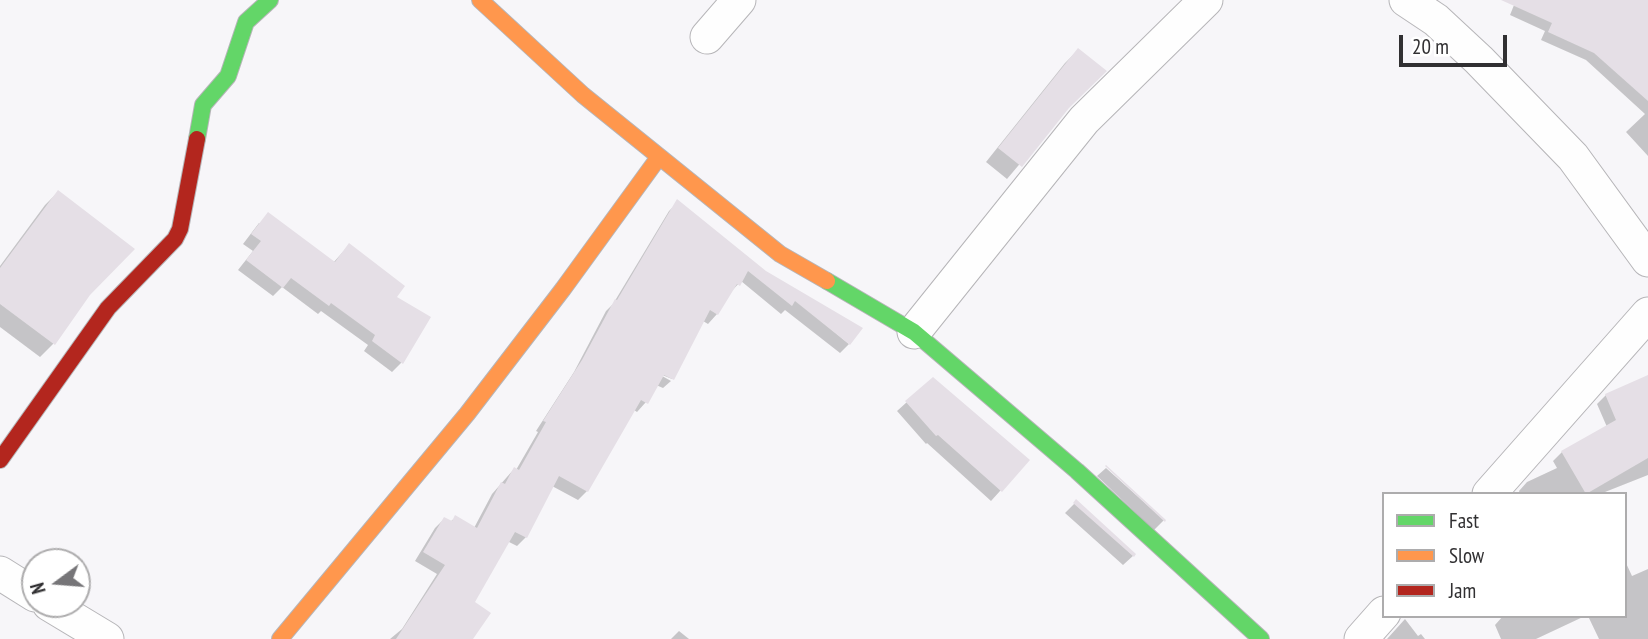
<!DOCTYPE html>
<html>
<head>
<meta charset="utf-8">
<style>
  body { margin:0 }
  #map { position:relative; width:1648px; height:639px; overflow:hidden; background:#f7f6f9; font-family:"PT Sans Narrow",sans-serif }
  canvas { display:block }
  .legend { position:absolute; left:1382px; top:492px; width:245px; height:126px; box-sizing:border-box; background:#fff; border:2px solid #adacad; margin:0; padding:9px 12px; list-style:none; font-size:21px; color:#313032 }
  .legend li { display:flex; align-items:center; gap:14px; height:35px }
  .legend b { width:35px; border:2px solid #adacad }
  .north { position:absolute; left:21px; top:548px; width:70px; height:70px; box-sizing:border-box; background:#fff; border:2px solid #adacad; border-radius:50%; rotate:254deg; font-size:19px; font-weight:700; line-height:28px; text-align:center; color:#313032 }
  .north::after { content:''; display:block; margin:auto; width:24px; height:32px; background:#767578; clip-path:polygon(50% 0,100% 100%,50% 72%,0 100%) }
  .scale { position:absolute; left:1399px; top:35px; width:108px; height:32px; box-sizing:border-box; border:4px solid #313032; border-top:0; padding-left:9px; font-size:21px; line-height:24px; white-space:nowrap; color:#313032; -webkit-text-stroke:5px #fff; paint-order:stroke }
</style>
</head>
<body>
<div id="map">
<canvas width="1648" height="639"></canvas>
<ul class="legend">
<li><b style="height:9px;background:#63d668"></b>Fast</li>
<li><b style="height:9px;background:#ff974d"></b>Slow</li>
<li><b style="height:9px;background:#b3261e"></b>Jam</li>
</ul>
<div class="north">N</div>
<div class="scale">20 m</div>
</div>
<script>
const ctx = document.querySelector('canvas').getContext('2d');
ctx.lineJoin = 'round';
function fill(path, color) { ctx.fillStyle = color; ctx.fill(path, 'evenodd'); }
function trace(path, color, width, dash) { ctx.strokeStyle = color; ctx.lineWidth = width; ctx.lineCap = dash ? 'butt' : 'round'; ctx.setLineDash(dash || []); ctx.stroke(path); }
const shadow = new Path2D(`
  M1516 0H1648V156L1626 132 1645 114 1586 60 1541 40 1545 31 1510 15Z
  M1078 50 1067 108 1007 179 986 162 1065 63Z
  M58 192 89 294 53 344 40 357 0 327V266L45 205Z
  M678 202 849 344 840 353 785 310 781 314 741 281 729 294 717 314 708 324 703 321 672 379 655 372 671 381 663 388 656 385 646 402 637 412 634 410 587 491 578 500 552 486 526 537 517 546 507 541 473 603 470 639H390L402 629 437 574 415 561 435 528 444 519 450 522 456 517 474 528 492 494 514 469 516 470 538 432 536 431 574 372 606 311 613 304 669 211Z
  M259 223 333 263 349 245 394 298 429 317 401 363 392 372 364 351 368 345 321 311 318 314 282 287 273 296 238 270 253 251 243 244Z
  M1648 386V475L1600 494H1520L1519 491 1527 482 1557 468 1553 461 1562 452 1607 427 1597 404 1606 395Z
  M907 402 1028 460 991 501 927 443 926 444 897 411Z
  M1106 468 1164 520 1154 530 1097 476Z
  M1076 502 1134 555 1123 565 1065 513Z
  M1625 561 1632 576 1648 569V639H1599L1588 616H1625Z
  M1503 616H1585L1536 639H1501L1495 625Z
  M1405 619 1418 636 1421 634 1425 639H1387Z
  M679 631 689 639H671Z`);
const building = new Path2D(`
  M1501 0H1648V101L1594 53 1548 32 1552 23Z
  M1078 48 1107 71 1069 108 1022 167 998 148Z
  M58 190 135 249 90 295 55 345 0 304V268Z
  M677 199 766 271 863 328 850 345 795 301 792 306 748 271 740 286 737 284 718 315 710 310 674 380 664 375 648 404 641 400 588 492 559 476 527 538 515 532 475 602 491 613 473 639H396L445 565 423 552 444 517 452 521 455 515 477 528 501 482 505 484 514 467 519 470 546 422 543 421 582 360 615 299 617 300Z
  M268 212 335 262 349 243 405 286 397 297 431 317 403 364 372 341 375 335 331 303 329 306 291 278 283 288 246 260 261 241 251 234Z
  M1648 375V458L1586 494 1561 451 1616 420 1605 394Z
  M933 377 1030 460 1002 492 938 435 936 436 905 401Z
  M1106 465 1166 520 1165 522 1105 466Z
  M1076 499 1136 554 1134 557 1073 503Z`);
const street = new Path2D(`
  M1406 0 1436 20 1479 60 1573 157 1648 260
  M707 37 739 0
  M914 332 1084 120 1206 0
  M1489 494 1648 314
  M0 573 35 595
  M49 604 107 639
  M1361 639 1384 613`);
const fast = new Path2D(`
  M197 139 203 105 228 76 246 22 270 0
  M827 281 914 332 1077 471 1261 639`);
const slow = new Path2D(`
  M480 0 583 95 780 254 827 281
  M280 639 467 414 563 289 659 157`);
const jam = new Path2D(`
  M0 460 108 308 175 239 180 229 197 139`);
fill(shadow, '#0003');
fill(building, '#e5dfe6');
trace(street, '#b6b5b8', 35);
trace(fast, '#b6b5b8', 18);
trace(slow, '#b6b5b8', 18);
trace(jam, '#b6b5b8', 18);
trace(street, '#fefefe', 33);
trace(fast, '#63d668', 16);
trace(slow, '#ff974d', 16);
trace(jam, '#b3261e', 16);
</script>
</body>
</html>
